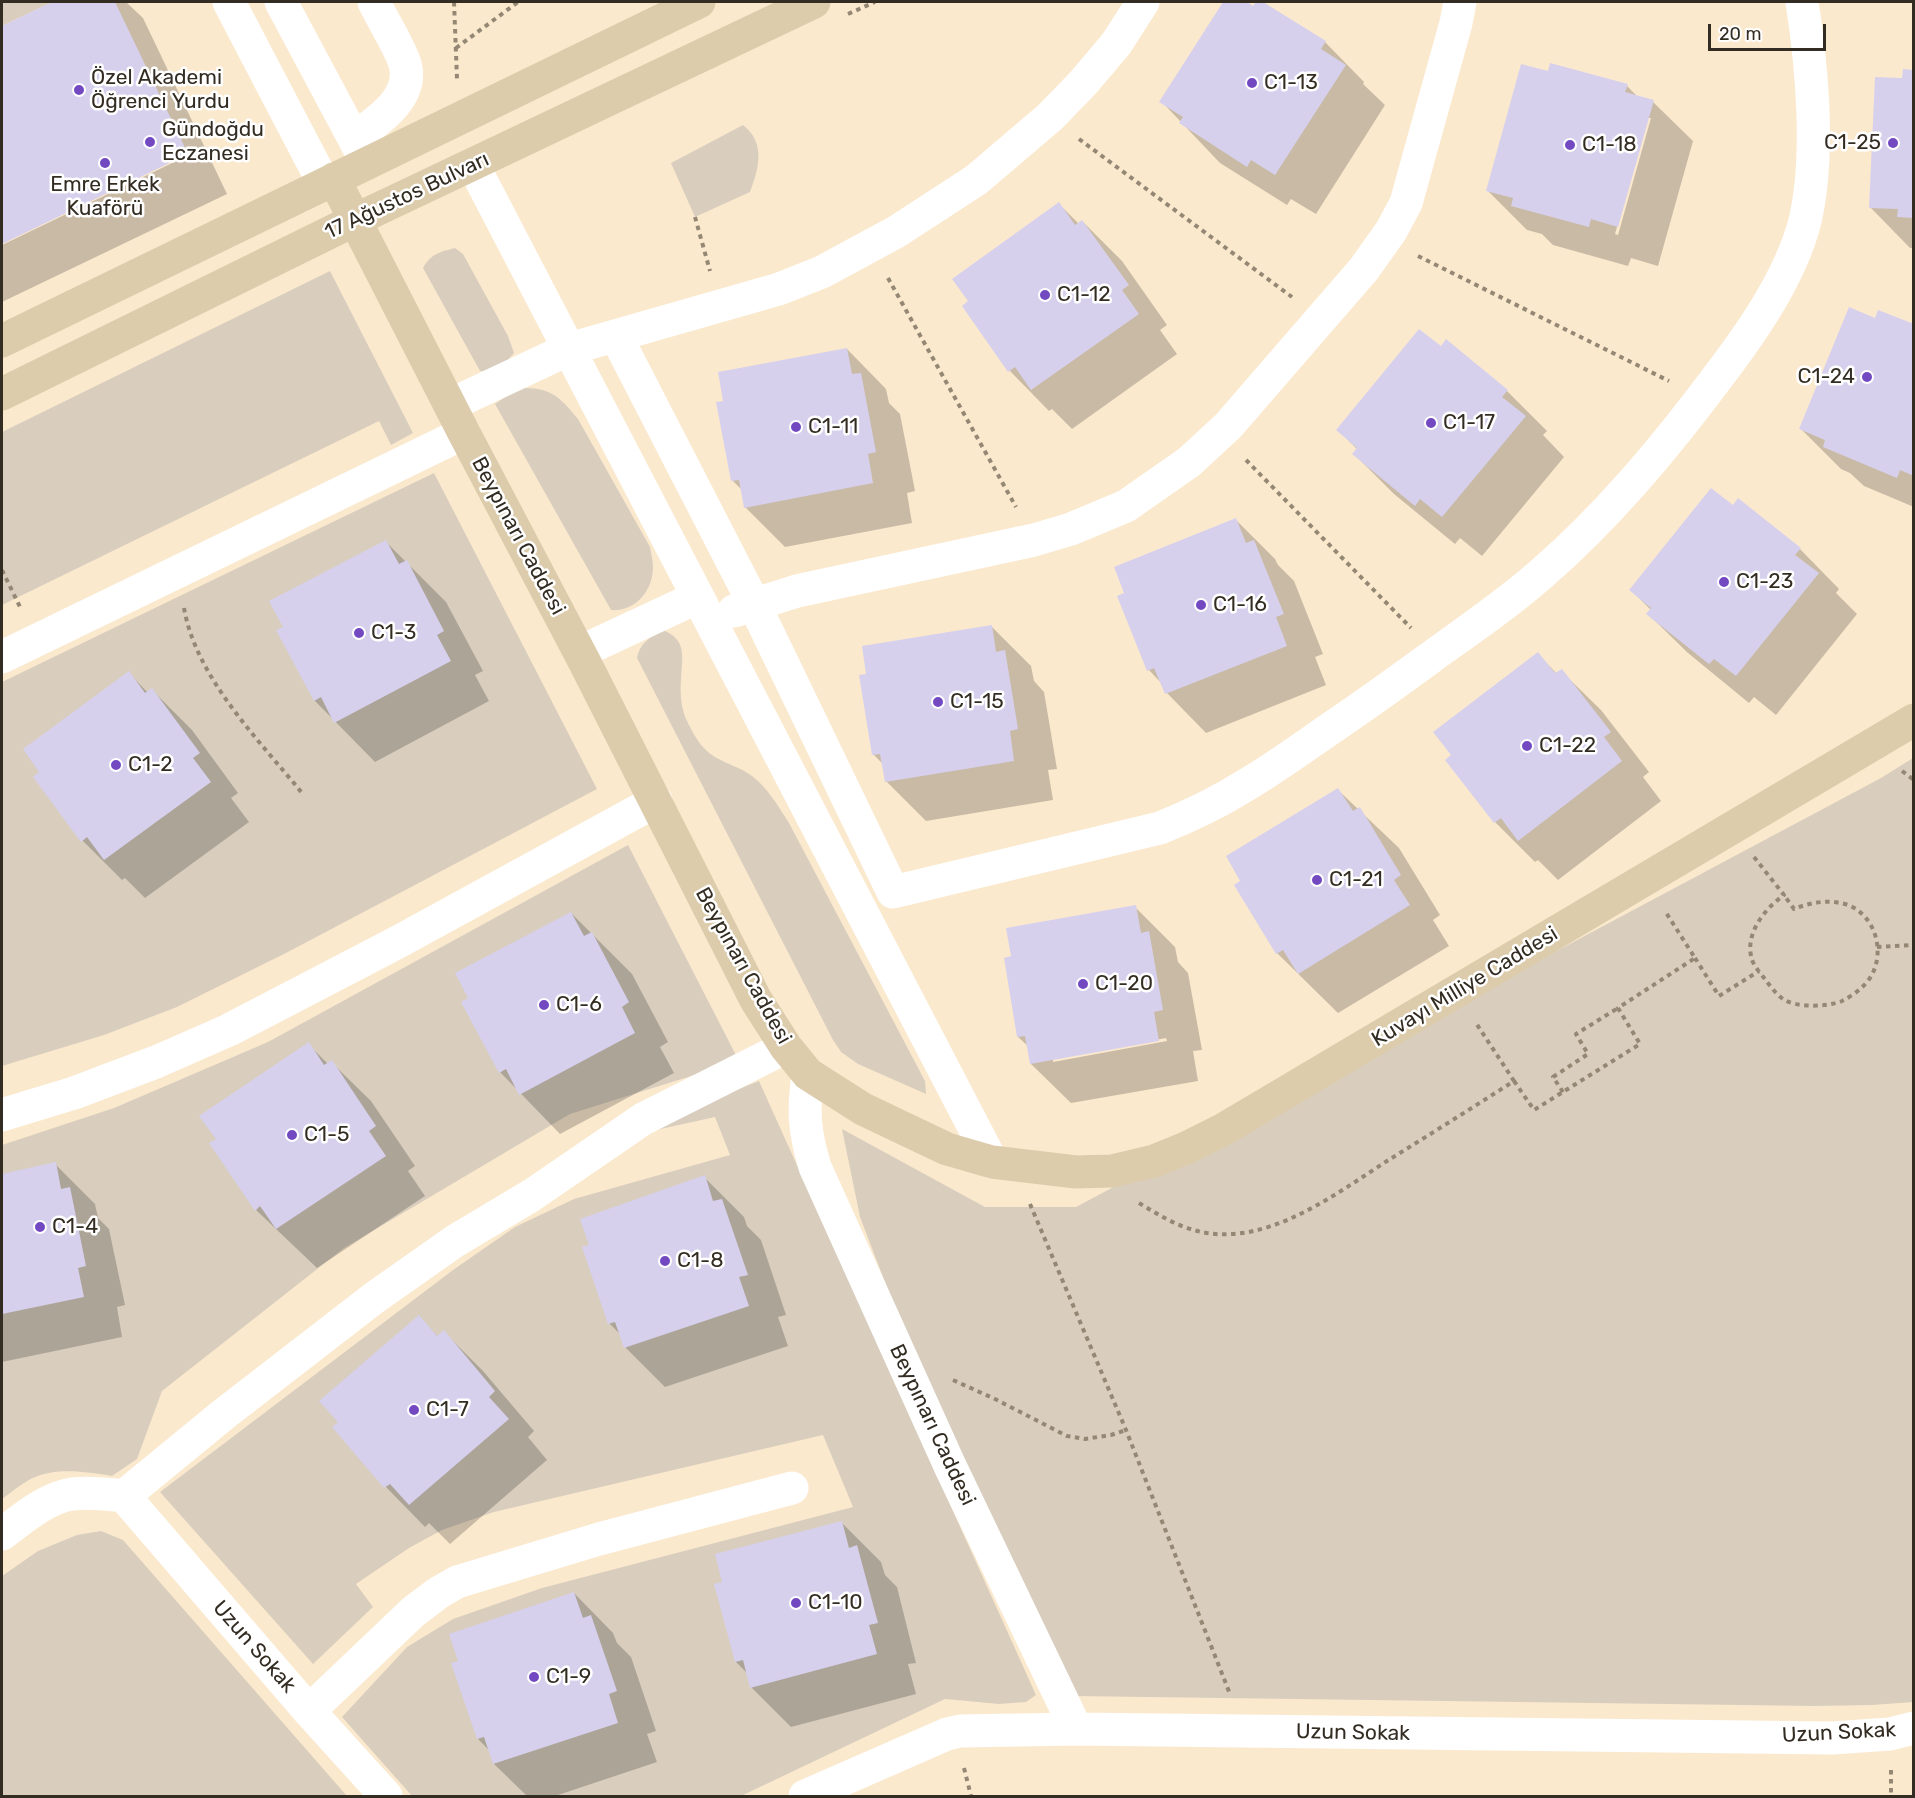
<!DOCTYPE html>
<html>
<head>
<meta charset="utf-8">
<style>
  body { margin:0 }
  #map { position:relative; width:1915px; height:1798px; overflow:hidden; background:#fbe9ce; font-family:Rubik,sans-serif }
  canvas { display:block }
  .frame { position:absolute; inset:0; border:3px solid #332c22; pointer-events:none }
  .scale { position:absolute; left:1708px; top:24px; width:118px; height:27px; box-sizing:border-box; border:3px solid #332c22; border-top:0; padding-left:8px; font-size:18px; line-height:21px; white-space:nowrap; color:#332c22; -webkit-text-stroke:4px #fff; paint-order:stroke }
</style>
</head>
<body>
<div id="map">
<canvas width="1915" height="1798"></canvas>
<div class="frame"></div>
<div class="scale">20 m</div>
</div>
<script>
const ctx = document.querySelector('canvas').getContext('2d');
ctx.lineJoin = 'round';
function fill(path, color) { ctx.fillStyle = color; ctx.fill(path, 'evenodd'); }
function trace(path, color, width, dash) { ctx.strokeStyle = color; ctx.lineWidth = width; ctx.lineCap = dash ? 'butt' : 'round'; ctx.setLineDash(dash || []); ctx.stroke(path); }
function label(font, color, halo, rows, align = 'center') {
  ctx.font = font + ' Rubik,sans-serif'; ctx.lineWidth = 5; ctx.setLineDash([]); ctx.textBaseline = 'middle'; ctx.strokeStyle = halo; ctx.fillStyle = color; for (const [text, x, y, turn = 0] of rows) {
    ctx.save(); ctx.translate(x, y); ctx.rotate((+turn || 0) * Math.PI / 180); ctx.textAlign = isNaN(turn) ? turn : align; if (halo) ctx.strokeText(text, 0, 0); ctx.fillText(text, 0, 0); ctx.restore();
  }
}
const green = new Path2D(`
  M2 2H52L2 26Z
  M743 125C766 143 759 168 750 192L695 217 671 163Z
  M455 248 463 254 508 336 514 353 507 361 492 372 480 371 423 268C431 254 439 252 455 248Z
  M330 271 413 433 391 445 379 421 2 605V432Z
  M522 388C551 387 561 398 578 419L650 547C651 554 653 560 653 567 653 591 635 612 611 610L495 404 511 393Z
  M434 473 597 789 286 953 177 1007 104 1035 2 1066V682Z
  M662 630C688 639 682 658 681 680 680 693 681 709 687 721 691 729 697 741 704 748 716 762 738 765 752 776 768 788 778 806 789 823L925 1081 926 1094 858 1064 841 1052 833 1040 637 658C639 644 650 637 662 630Z
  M1913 758V1702L1872 1705 1815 1706 1072 1696 901 1324 860 1217 842 1129 985 1207H1076L1881 778Z
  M628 845 739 1061 570 1114 344 1248 162 1391 137 1459 112 1476C87 1472 57 1467 33 1478 22 1483 12 1492 2 1499V1145L114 1108 268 1042Z
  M759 1081 1036 1695 1026 1702 999 1704 945 1699 741 1796H412L342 1717 407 1647 453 1619 542 1588 853 1507 823 1435 494 1512 442 1530 409 1548 356 1584 373 1607 313 1664 160 1492 453 1270 515 1227 574 1199 730 1155 715 1117 647 1132 654 1122Z
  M101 1531 123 1540 347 1796H2V1576L38 1551 77 1535Z`);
const shadow = new Path2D(`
  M55 2H126L143 18 227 194 2 302V245L195 152 194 149 2 242V27Z
  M1224 2H1244L1253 8 1257 2H1260L1325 42 1364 82 1363 84 1385 105 1316 214 1291 199 1287 205 1220 163 1161 101Z
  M1914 71V248H1910L1871 208Z
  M1549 73 1627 86 1639 98 1653 102 1693 141 1658 266 1631 258 1628 266 1553 245 1542 234 1527 230 1487 190ZM1648 118H1651L1618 235 1615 234Z
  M1059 204 1079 224 1082 221 1122 261 1167 325 1160 330 1177 354 1072 429 1052 409 1049 411 1010 371 964 306Z
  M1875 320 1914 326V507L1864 486 1850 473 1841 469 1801 429Z
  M1446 341 1507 391 1547 431 1543 435 1564 457 1482 556 1460 538 1455 544 1394 494 1354 454 1358 450 1338 430 1441 348Z
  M847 349 886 389 889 403 900 414 915 491 907 493 912 523 785 547 745 507 742 490 732 480Z
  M1733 507 1800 549 1839 589 1836 593 1857 614 1776 715 1754 697 1749 703 1688 653 1648 614 1651 610 1631 590Z
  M1236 520 1275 559 1278 565 1294 581 1323 654 1315 657 1326 685 1206 733 1167 693 1163 685 1149 670 1119 597Z
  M386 542 446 602 483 671 475 675 489 701 375 762 315 701 278 631 285 627Z
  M991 626 1031 666 1034 681 1044 692 1057 769 1048 770 1053 800 926 821 886 781 883 764 873 754Z
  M1538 654 1557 674 1561 671 1601 710 1649 772 1643 777 1661 801 1558 880 1538 860 1535 862 1495 822 1447 760Z
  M129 673 148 693 152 690 192 730 238 793 231 798 249 822 145 898 125 878 122 880 83 841 35 777Z
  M1338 790 1399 848 1440 915 1433 920 1449 946 1338 1013 1277 953Z
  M1135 907 1175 947 1178 962 1188 973 1202 1050 1193 1051 1198 1081 1071 1103 1031 1064 1028 1046 1018 1037ZM1166 1038 1167 1041 1053 1062V1059Z
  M571 913 632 974 668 1042 660 1047 674 1073 560 1134 500 1072Z
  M308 1044 328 1064 331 1062 371 1101 415 1166 408 1171 425 1196 317 1268 256 1210Z
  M55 1164 95 1204 98 1218 109 1229 125 1305 117 1307 122 1337 2 1362V1175Z
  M704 1177 744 1217 747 1226 761 1240 786 1315 778 1317 788 1346 665 1387 626 1348 622 1336 609 1323Z
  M419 1317 438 1337 444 1332 483 1371 534 1431 528 1437 547 1460 450 1544 429 1523 425 1527 386 1487 334 1427 340 1423Z
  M842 1523 881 1562 885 1575 897 1587 916 1663 908 1664 916 1694 791 1727 751 1687 747 1673 736 1662 723 1583Z
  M574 1593 613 1633 617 1643 631 1657 656 1731 647 1734 657 1762 555 1796H527L494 1764 490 1751 478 1739Z`);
const building = new Path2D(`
  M52 2H115L188 154 2 244V26Z
  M1223 2H1247L1253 6 1256 2H1263L1326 41 1321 49 1346 65 1275 175 1251 160 1247 167 1179 123 1183 117 1159 102Z
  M1550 63 1628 84 1625 92 1654 100 1618 227 1591 219 1589 227 1511 206 1513 198 1486 191 1521 64 1548 71Z
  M1903 69 1914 70V218L1897 217 1898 209 1869 208 1875 77 1902 78Z
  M1059 202 1075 225 1082 220 1129 285 1122 290 1139 314 1031 390 1015 367 1008 372 962 306 968 301 952 279Z
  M1849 307 1875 318 1878 310 1914 324V476L1900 470 1897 478 1823 447 1825 440 1799 429Z
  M1419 329 1441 346 1446 339 1508 390 1502 397 1526 416 1442 517 1420 499 1415 506 1352 454 1357 448 1336 430Z
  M847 348 852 374 861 373 876 452 868 454 873 483 744 508 739 480 731 481 716 402 723 401 718 372Z
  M1711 488 1733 505 1738 498 1801 548 1795 555 1819 573 1736 676 1714 659 1709 664 1646 614 1651 608 1629 590Z
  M1236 518 1246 543 1254 540 1284 614 1276 617 1287 646 1165 694 1154 668 1147 671 1117 596 1124 593 1114 567Z
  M386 540 399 564 407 560 444 631 437 635 451 661 334 723 321 697 314 701 276 630 283 627 269 601Z
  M992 625 996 652 1005 650 1018 729 1010 731 1014 761 885 782 880 754 872 755 859 675 866 674 862 646Z
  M1538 652 1555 673 1562 669 1611 732 1604 737 1622 761 1518 841 1501 818 1494 823 1445 760 1451 755 1433 732Z
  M129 671 145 693 152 688 200 753 193 758 211 782 104 860 87 837 81 842 33 777 39 772 23 749Z
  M1338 788 1353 811 1360 807 1401 875 1394 880 1410 905 1298 974 1283 950 1276 954 1234 885 1240 881 1226 856Z
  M1136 905 1141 933 1149 931 1163 1010 1154 1012 1159 1041 1030 1064 1025 1036 1017 1037 1004 958 1011 956 1006 928Z
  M571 912 584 936 592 932 629 1002 622 1007 635 1033 519 1095 506 1069 499 1073 461 1002 468 998 455 973Z
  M309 1042 324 1065 332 1060 376 1126 369 1131 386 1156 276 1229 260 1206 255 1211 209 1143 216 1139 199 1116Z
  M56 1162 61 1189 70 1187 86 1266 78 1268 84 1297 2 1314V1174Z
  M705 1175 713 1201 722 1199 748 1275 739 1277 749 1306 624 1348 615 1322 608 1324 582 1247 589 1245 580 1219Z
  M419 1315 437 1336 444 1330 495 1391 489 1397 509 1419 409 1505 390 1484 384 1488 332 1427 338 1422 319 1401Z
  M842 1521 849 1548 857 1545 878 1623 869 1625 877 1654 750 1688 743 1660 735 1662 714 1584 722 1582 715 1554Z
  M574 1592 583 1618 591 1615 617 1691 609 1694 618 1723 493 1764 484 1737 477 1739 451 1663 458 1661 449 1634Z`);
const path = new Path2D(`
  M454 2 457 79
  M848 14 875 2
  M456 48 518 2
  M1079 139 1292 297
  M695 217 710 271
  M1418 256 1669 381
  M888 278 1016 507
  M1246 460 1411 628
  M2 570 20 607
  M184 608C196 678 259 740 302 793
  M1902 771 1914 780
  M1754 857 1784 895C1766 908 1746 931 1751 956 1752 964 1760 973 1765 979 1770 986 1776 994 1783 999 1796 1008 1828 1007 1842 1001 1848 998 1856 993 1861 988 1888 966 1881 918 1848 905 1830 899 1811 902 1794 909L1784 895
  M1877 947 1913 945
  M1695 958 1719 996 1759 971
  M1514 1081 1534 1110 1640 1044 1618 1008 1695 958 1665 911
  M1563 1092 1553 1077 1588 1054 1576 1034 1618 1008
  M1139 1203C1168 1221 1196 1237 1232 1234 1287 1231 1342 1190 1387 1161 1429 1135 1472 1108 1514 1081L1476 1023
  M1030 1204 1126 1430 1230 1694
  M953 1380 995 1399 1067 1436 1085 1439 1111 1435 1126 1430
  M964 1768 971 1796
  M1891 1770V1796`);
const street = new Path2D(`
  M229 2 324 184
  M281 2 367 163
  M354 138C377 122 417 96 404 61 396 40 383 21 374 2
  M473 165 992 1162
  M616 336 754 604 893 892 1160 828C1190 816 1219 802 1246 785 1278 766 1309 743 1340 722 1374 699 1408 674 1441 650 1475 626 1509 602 1540 575 1606 518 1662 451 1714 382 1750 335 1790 279 1805 221 1820 156 1812 67 1802 2
  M450 405 569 349 779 289 822 272 896 232 976 180 1050 117 1083 83 1116 44 1143 2
  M734 611 797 591 1034 540 1071 529 1126 506 1189 462 1228 426 1364 269 1391 231 1406 203 1456 23 1460 2
  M580 652 698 597
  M2 657 464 433
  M808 1074C803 1111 804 1131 815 1167L950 1466 1076 1729
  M2 1115 74 1093 156 1062 229 1030 398 942 656 801
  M124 1496 309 1711 386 1796
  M2 1534C22 1519 46 1498 72 1494 89 1492 107 1494 124 1496L224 1414 374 1298 455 1241 532 1195 643 1119 786 1047
  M309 1711 413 1612 438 1593 457 1582 599 1539 792 1488
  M805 1796 947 1734 960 1731 1076 1729 1832 1738 1890 1734 1914 1728`);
const secondary = new Path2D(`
  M334 179 464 433 584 661 756 1000 786 1047 808 1074 863 1109 907 1130 947 1149 992 1162 1076 1172 1112 1171 1154 1161 1186 1148 1224 1129 1914 720
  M2 341 699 2
  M2 394 355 220 814 2`);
const markers = [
  [1252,83,6,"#7349c2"],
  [79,90,6,"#7349c2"],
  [150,142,6,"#7349c2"],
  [1893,143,6,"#7349c2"],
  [1570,145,6,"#7349c2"],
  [105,163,6,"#7349c2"],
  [1045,295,6,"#7349c2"],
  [1867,377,6,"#7349c2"],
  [1431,423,6,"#7349c2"],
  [796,427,6,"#7349c2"],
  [1724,582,6,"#7349c2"],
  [1201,605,6,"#7349c2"],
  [359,633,6,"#7349c2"],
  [938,702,6,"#7349c2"],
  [1527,746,6,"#7349c2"],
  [116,765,6,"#7349c2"],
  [1317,880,6,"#7349c2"],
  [1083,984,6,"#7349c2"],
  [544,1005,6,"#7349c2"],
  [292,1135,6,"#7349c2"],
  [40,1227,6,"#7349c2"],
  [665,1261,6,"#7349c2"],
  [414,1410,6,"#7349c2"],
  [796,1603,6,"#7349c2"],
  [534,1677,6,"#7349c2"]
];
const poiNames = [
  ["Özel Akademi",91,78],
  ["Öğrenci Yurdu",91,102],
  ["C1-13",1264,83],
  ["Gündoğdu",162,130],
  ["Eczanesi",162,154],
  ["C1-25",1881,143,"right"],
  ["C1-18",1582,145],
  ["Emre Erkek",105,185,"center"],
  ["Kuaförü",105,209,"center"],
  ["C1-12",1057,295],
  ["C1-24",1855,377,"right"],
  ["C1-17",1443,423],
  ["C1-11",808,427],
  ["C1-23",1736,582],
  ["C1-16",1213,605],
  ["C1-3",371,633],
  ["C1-15",950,702],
  ["C1-22",1539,746],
  ["C1-2",128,765],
  ["C1-21",1329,880],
  ["C1-20",1095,984],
  ["C1-6",556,1005],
  ["C1-5",304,1135],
  ["C1-4",52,1227],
  ["C1-8",677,1261],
  ["C1-7",426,1410],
  ["C1-10",808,1603],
  ["C1-9",546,1677]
];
const streetNames = [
  ["17 Ağustos Bulvarı",407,196,-25],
  ["Beypınarı Caddesi",518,536,62],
  ["Beypınarı Caddesi",743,966,61],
  ["Kuvayı Milliye Caddesi",1465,987,-31],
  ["Beypınarı Caddesi",932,1425,65],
  ["Uzun Sokak",254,1647,49],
  ["Uzun Sokak",1353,1733,1],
  ["Uzun Sokak",1839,1733,-3]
];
fill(green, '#d9cebe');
fill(shadow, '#0003');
fill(building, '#d6d0ed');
trace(path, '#948875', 4, [4.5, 4.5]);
trace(street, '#fff', 33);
trace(secondary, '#dcccab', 33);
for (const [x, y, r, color] of markers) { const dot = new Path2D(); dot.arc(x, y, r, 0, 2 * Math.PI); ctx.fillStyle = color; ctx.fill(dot); trace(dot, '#fff', 2); }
label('21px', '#332c22', '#fff', poiNames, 'left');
label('21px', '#332c22', '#fff', streetNames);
</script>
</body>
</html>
